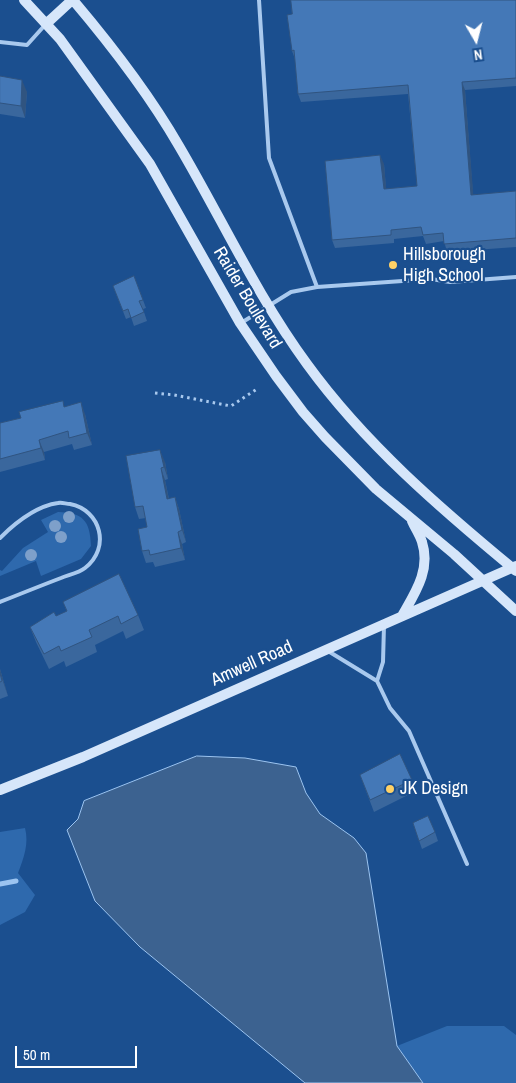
<!DOCTYPE html>
<html>
<head>
<meta charset="utf-8">
<style>
  body { margin:0 }
  #map { position:relative; width:516px; height:1083px; overflow:hidden; background:#1b4f8f; font-family:"Archivo Narrow",sans-serif }
  canvas { display:block }
  .north { position:absolute; left:451px; top:15px; width:50px; height:50px; -webkit-text-stroke:4px #1b4f8f; paint-order:stroke; rotate:172deg; font-size:14px; font-weight:700; line-height:20px; text-align:center; color:#fff }
  .north::after { content:''; display:block; margin:auto; width:18px; height:22px; background:#fff; clip-path:polygon(50% 0,100% 100%,50% 72%,0 100%) }
  .scale { position:absolute; left:15px; top:1046px; width:122px; height:22px; box-sizing:border-box; border:2px solid #fff; border-top:0; padding-left:6px; font-size:15px; line-height:18px; white-space:nowrap; color:#fff; -webkit-text-stroke:4px #1b4f8f; paint-order:stroke }
</style>
</head>
<body>
<div id="map">
<canvas width="516" height="1083"></canvas>
<div class="north">N</div>
<div class="scale">50 m</div>
</div>
<script>
const ctx = document.querySelector('canvas').getContext('2d');
ctx.lineJoin = 'round';
function fill(path, color) { ctx.fillStyle = color; ctx.fill(path, 'evenodd'); }
function trace(path, color, width, dash) { ctx.strokeStyle = color; ctx.lineWidth = width; ctx.lineCap = dash ? 'butt' : 'round'; ctx.setLineDash(dash || []); ctx.stroke(path); }
function label(font, color, halo, rows, align = 'center') {
  ctx.font = font + ' "Archivo Narrow",sans-serif'; ctx.lineWidth = 4.5; ctx.setLineDash([]); ctx.textBaseline = 'middle'; ctx.strokeStyle = halo; ctx.fillStyle = color; for (const [text, x, y, turn = 0] of rows) {
    ctx.save(); ctx.translate(x, y); ctx.rotate((+turn || 0) * Math.PI / 180); ctx.textAlign = isNaN(turn) ? turn : align; if (halo) ctx.strokeText(text, 0, 0); ctx.fillText(text, 0, 0); ctx.restore();
  }
}
const green = new Path2D(`
  M58 512C83 513 90 520 91 546L81 559 41 576 36 561 0 576V570L2 571 23 548 48 532 41 520Z
  M25 828C29 844 24 857 18 873L35 895 25 912 0 925V832Z
  M447 1026H504L516 1035V1083H423L397 1046Z`);
const water = new Path2D(`
  M197 756 245 758 296 767 306 793 320 814 354 838 366 853 397 1046 423 1083H305L140 947 95 901 67 830 78 819 84 801Z`);
const stream = new Path2D(`
  M0 884 16 881`);
const path = new Path2D(`
  M155 393 174 395 231 406 257 389`);
const lane = new Path2D(`
  M259 0 269 158 317 287
  M0 42 27 45 45 25
  M241 323 291 292 317 287 431 279 450 282 516 277
  M0 538C15 523 37 506 58 503 62 502 66 504 70 504 101 510 111 548 85 568 79 573 68 575 61 578 40 586 20 594 0 602
  M328 651 377 681 390 708 409 731 467 864
  M377 681 383 662 384 625`);
const secondary = new Path2D(`
  M24 0 60 39 150 164 240 323 276 376 303 412 325 437 376 489 454 554 516 611
  M73 0C112 46 149 94 179 146 222 219 257 296 307 364 365 444 441 509 516 571
  M46 24 72 0
  M402 616C415 593 431 570 422 542 420 535 415 528 412 521
  M0 790 83 757 516 566`);
const trees = [
  [69,517],
  [55,526],
  [61,537],
  [31,555]
];
const wall = new Path2D(`
  M516 0V86L465 90 473 195 516 191V247L447 252 444 241 426 244 423 236 394 239V243L335 248 332 240 384 164 386 189 417 186 408 94 301 102 298 94 295 59 292 51V14Z
  M0 76 27 92 25 118 0 114Z
  M113 286 143 300 146 308 143 309 147 321 134 326 131 317 126 319Z
  M65 407 85 414 92 445 74 450 72 444 44 452 45 460 0 472V423L21 418Z
  M165 462 168 479 165 480 169 499 175 497 179 509 186 542 182 544 185 560 155 567 153 562 146 563 142 551 147 527 146 518 139 519 135 507Z
  M63 602 138 615 144 630 126 639 123 631 95 645 97 652 66 667 64 661 49 669 36 642 30 627 67 612Z
  M0 669 8 696 0 699Z
  M360 775 412 780 416 791 374 812Z
  M413 823 435 832 438 841 422 849Z`);
const shadedWall = new Path2D(`
  M22 80 27 92 25 118 21 106Z
  M462 82 465 90 474 203 471 195Z
  M380 155 384 164 387 198 384 189Z
  M81 402 85 414 92 445 87 433Z
  M39 440 44 452 45 460 41 448Z
  M160 450 165 462 168 479 164 467Z
  M161 468 165 480 171 511 167 499Z
  M175 497 179 509 186 542 182 530Z
  M178 532 182 544 185 560 181 548Z
  M0 669 8 696 0 673Z`);
const building = new Path2D(`
  M291 0H516V78L462 82 471 195 516 191V238L444 244 443 233 423 235 421 227 391 230V235L332 240 325 161 380 155 384 189 417 186 408 85 298 94 294 50 292 51 287 15 292 14Z
  M0 76 22 80 21 106 0 103Z
  M134 276 143 300 139 301 144 312 131 318 128 309 123 311 113 286Z
  M63 401 64 407 81 402 87 433 69 438 68 431 39 440 41 448 0 459V423L21 418 19 412Z
  M160 450 164 467 161 468 167 499 175 497 182 530 178 532 181 548 150 555 149 550 142 551 138 529 147 527 143 506 135 507 126 456Z
  M119 574 138 615 121 624 118 616 89 630 92 637 61 651 59 646 44 654 30 627 54 612 56 616 67 611 63 602Z
  M0 673 2 681 0 682Z
  M400 754 412 780 370 800 360 775Z
  M428 816 435 832 419 841 413 823Z`);
const markers = [
  [393,265,5,"#ffd166"],
  [390,789,5,"#ffd166"]
];
const poiNames = [
  ["Hillsborough",403,255],
  ["High School",403,276],
  ["JK Design",400,789]
];
const streetNames = [
  ["Raider Boulevard",247,298,59],
  ["Amwell Road",252,664,-24]
];
fill(green, '#2e69ad');
fill(water, '#3c6290');
trace(water, '#9cc4f0', 1);
trace(stream, '#9cc4f0', 5);
trace(path, '#a9c9ee', 3, [2.5, 4]);
trace(lane, '#a9c9ee', 4);
trace(secondary, '#d6e6fa', 10);
ctx.fillStyle = '#7ea0ca';
for (const [x, y] of trees) { ctx.beginPath(); ctx.arc(x, y, 6, 0, 2 * Math.PI); ctx.fill(); }
fill(wall, '#3a679d');
fill(shadedWall, '#305480');
fill(building, '#4478b7');
trace(building, '#305480', 1);
for (const [x, y, r, color] of markers) { const dot = new Path2D(); dot.arc(x, y, r, 0, 2 * Math.PI); ctx.fillStyle = color; ctx.fill(dot); trace(dot, '#1b4f8f', 2); }
label('18px', '#fff', '#1b4f8f', poiNames, 'left');
label('18px', '#fff', '#1b4f8f', streetNames);
</script>
</body>
</html>
